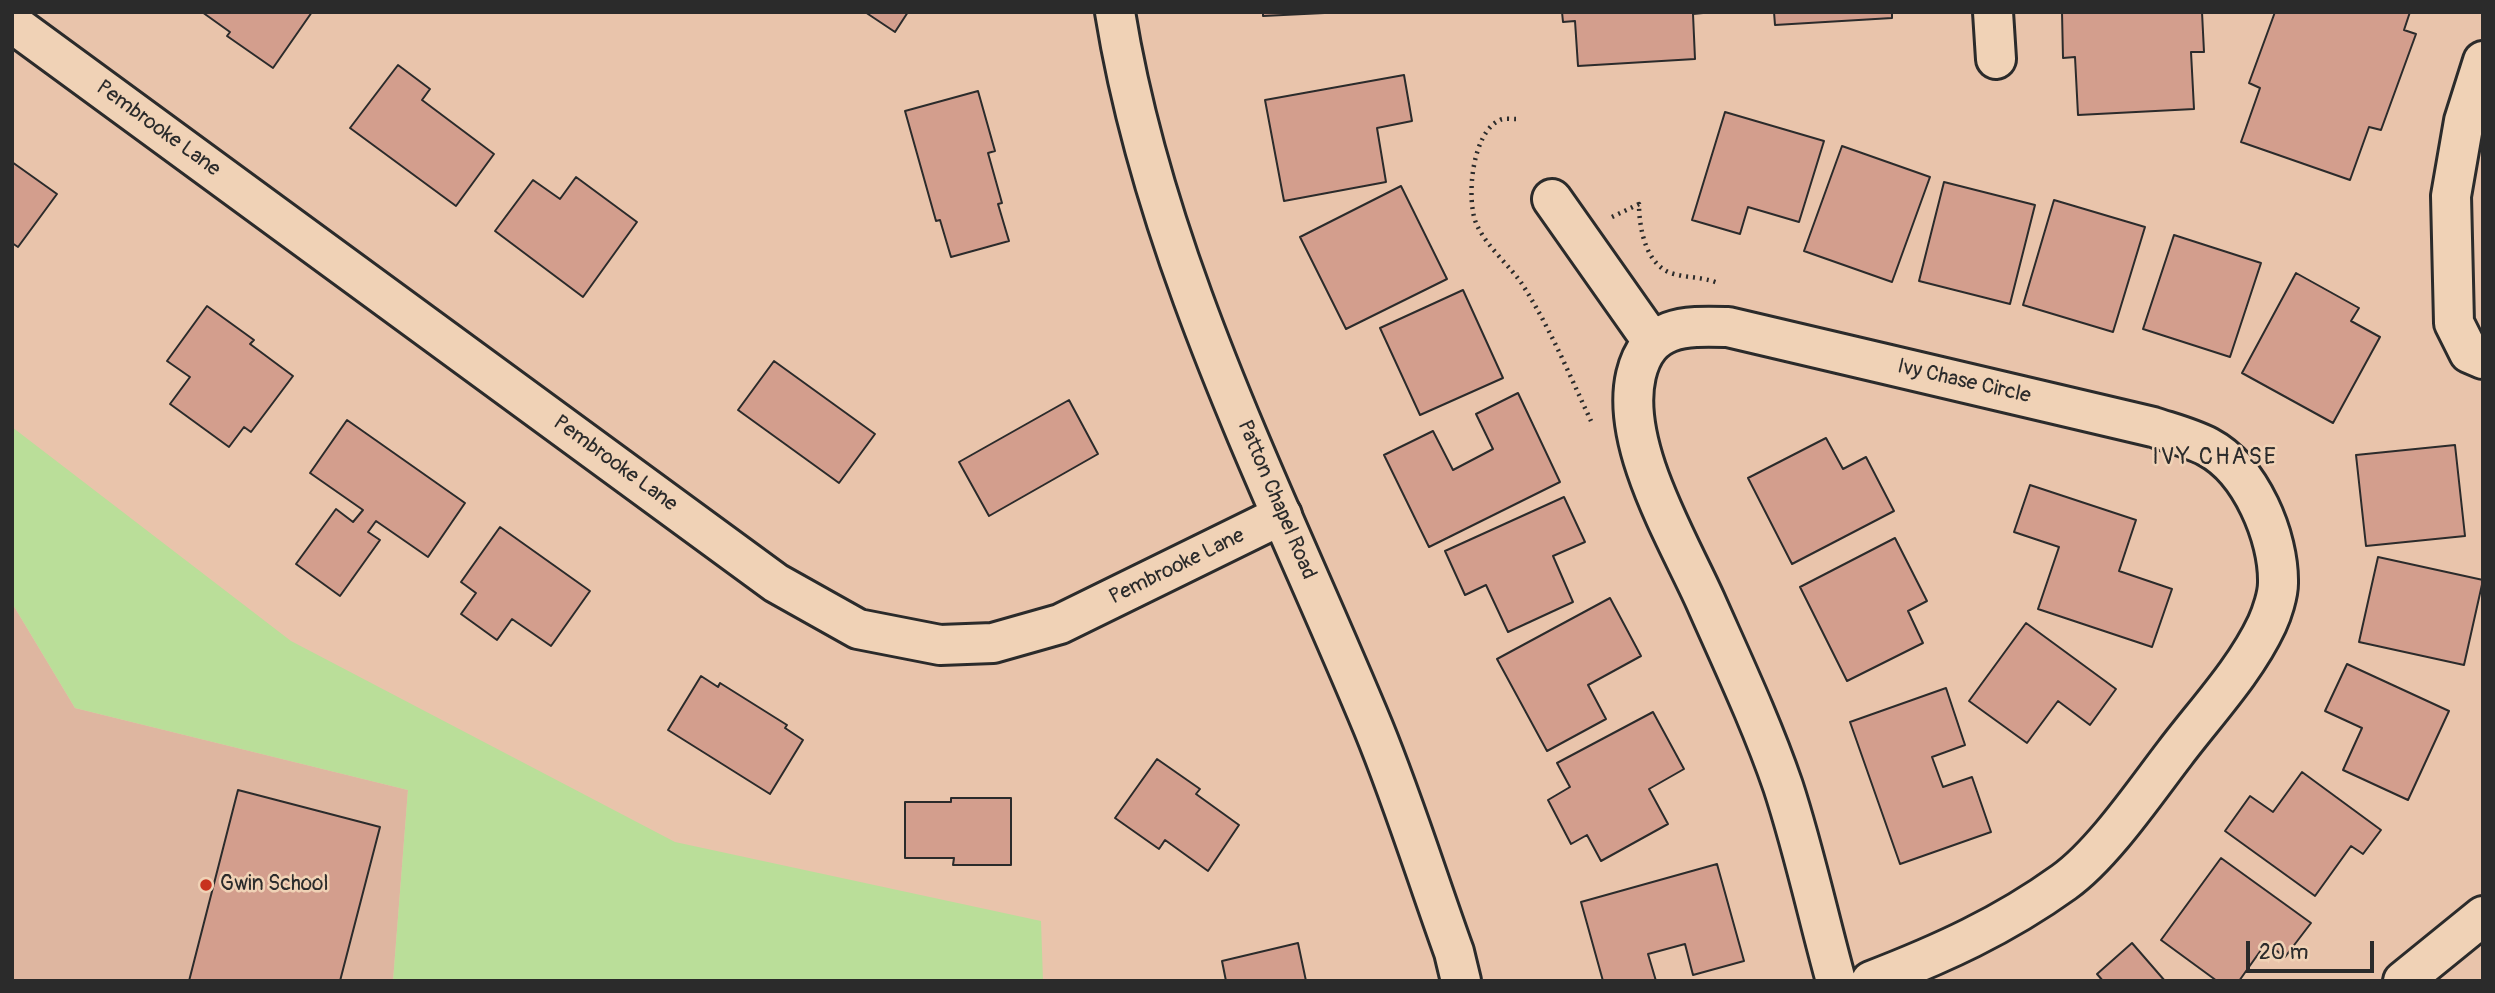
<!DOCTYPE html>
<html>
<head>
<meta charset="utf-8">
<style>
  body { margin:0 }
  #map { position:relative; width:2495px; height:993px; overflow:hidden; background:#e9c4ab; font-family:Pangolin,sans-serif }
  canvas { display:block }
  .frame { position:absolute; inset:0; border:14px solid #2b2b2b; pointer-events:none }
  .scale { position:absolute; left:2246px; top:941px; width:128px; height:32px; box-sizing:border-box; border:4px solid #2b2b2b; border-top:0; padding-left:9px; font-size:21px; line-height:24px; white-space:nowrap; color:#2b2b2b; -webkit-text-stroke:5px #f0d2b6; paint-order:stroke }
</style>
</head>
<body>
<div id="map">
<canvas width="2495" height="993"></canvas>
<div class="frame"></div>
<div class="scale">20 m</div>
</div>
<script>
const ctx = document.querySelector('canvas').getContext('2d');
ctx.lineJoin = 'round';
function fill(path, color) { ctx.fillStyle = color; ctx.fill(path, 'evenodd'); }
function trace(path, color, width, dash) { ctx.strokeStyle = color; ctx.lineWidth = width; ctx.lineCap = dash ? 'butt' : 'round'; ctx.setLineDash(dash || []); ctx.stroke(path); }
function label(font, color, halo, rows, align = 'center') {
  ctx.font = font + ' Pangolin,sans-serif'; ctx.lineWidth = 5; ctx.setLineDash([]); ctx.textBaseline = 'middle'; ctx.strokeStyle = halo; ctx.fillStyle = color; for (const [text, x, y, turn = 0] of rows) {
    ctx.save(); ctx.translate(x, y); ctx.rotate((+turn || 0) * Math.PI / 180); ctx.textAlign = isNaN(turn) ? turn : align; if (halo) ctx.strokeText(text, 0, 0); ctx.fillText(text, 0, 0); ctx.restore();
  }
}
const built = new Path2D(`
  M12 603 75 708 408 790 393 981H12Z`);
const green = new Path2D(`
  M12 427 291 641 675 842 1041 921 1043 981H393L408 790 75 708 12 603Z`);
const building = new Path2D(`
  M202 12H312L273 68 227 36 230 32Z
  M865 12H908L895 32Z
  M1263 12H1345L1263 16Z
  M1562 12H1703V13L1693 14 1695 59 1578 66 1575 21 1563 22Z
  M1774 12H1892V18L1775 25Z
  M2062 12H2202L2204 52H2191L2194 109 2078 115 2075 57 2063 58Z
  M2275 12H2410L2404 30 2416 34 2381 130 2369 127 2350 180 2241 142 2260 88 2249 83Z
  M398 65 430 89 422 100 494 154 456 206 350 128Z
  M1404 75 1412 121 1377 128 1386 182 1284 201 1265 100Z
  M978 91 995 151 988 153 1002 203 998 204 1009 241 951 257 940 220 936 221 905 111Z
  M1725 112 1824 141 1799 222 1748 207 1740 234 1692 220Z
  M1842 146 1930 177 1892 282 1804 251Z
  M12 162 57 194 18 247 12 243Z
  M576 177 637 222 583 297 495 231 533 180 560 199Z
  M1944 182 2035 205 2010 304 1919 281Z
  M1401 186 1447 279 1346 329 1300 237Z
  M2054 200 2145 227 2113 332 2023 305Z
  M2174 235 2261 263 2230 357 2143 329Z
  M2296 273 2359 308 2351 321 2380 337 2333 423 2242 373Z
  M1463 290 1503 378 1420 415 1380 328Z
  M207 306 254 340 250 344 293 376 251 432 244 427 229 447 170 404 190 377 167 361Z
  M774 361 875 434 839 483 738 410Z
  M1518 393 1560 482 1429 547 1384 455 1433 431 1453 470 1493 449 1476 414Z
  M1069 400 1098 454 989 516 959 462Z
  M347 420 465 503 428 557 376 521 368 532 380 540 340 596 296 564 336 509 353 522 363 510 310 473Z
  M1826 438 1843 469 1866 457 1894 511 1792 564 1748 478Z
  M2455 445 2465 536 2366 546 2356 455Z
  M2030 485 2136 520 2119 571 2172 589 2152 647 2038 609 2059 547 2014 532Z
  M1564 497 1585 542 1553 556 1573 602 1508 632 1486 585 1465 595 1445 551Z
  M500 527 590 591 551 646 512 619 497 640 461 614 476 593 461 582Z
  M1895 538 1927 601 1908 611 1923 643 1847 681 1800 587Z
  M2378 557 2483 580 2464 665 2359 642Z
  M1610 598 1641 656 1588 685 1606 719 1547 751 1497 659Z
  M2026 623 2116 689 2090 725 2058 701 2027 743 1969 701Z
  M2347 664 2449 711 2408 800 2343 770 2362 728 2325 711Z
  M701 676 718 687 720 683 787 725 785 728 803 740 770 794 668 730Z
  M1946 688 1965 745 1932 757 1943 787 1972 777 1991 832 1900 864 1850 722Z
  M1653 712 1684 769 1649 789 1668 824 1601 861 1587 835 1571 844 1548 800 1570 787 1557 763Z
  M1157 759 1200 789 1196 794 1239 825 1208 871 1165 840 1159 849 1115 818Z
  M2302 772 2381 830 2363 854 2351 846 2315 896 2225 831 2250 796 2273 812Z
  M238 790 380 827 340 981H189Z
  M951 798H1011V865H953L954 858H905V802H951Z
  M2221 858 2311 923 2285 957 2266 943 2239 981H2217L2161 940Z
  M1717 864 1744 961 1693 975 1685 944 1648 954 1656 981H1603L1581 902Z
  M1298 943 1306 981H1226L1222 961Z
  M2132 943 2165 981H2103L2097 974Z`);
const path = new Path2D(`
  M1516 119C1511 119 1504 118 1500 120 1472 132 1466 198 1476 223 1486 247 1511 266 1524 287 1551 330 1570 376 1591 421
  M1612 217 1639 204C1639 228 1646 267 1674 274 1689 278 1703 277 1718 283`);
const minor = new Path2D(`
  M1993 12 1996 59
  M12 23 776 583 858 629 940 645 993 643 1060 624 1282 515
  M2483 61 2464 121 2451 196 2454 323 2469 353 2483 359
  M1552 199 1652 341
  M1836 981C1818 916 1804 850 1783 786 1761 722 1732 661 1705 600 1677 538 1620 444 1636 375 1648 324 1686 326 1728 327L2153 427C2171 433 2191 438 2208 447 2251 470 2279 537 2278 583 2278 595 2272 613 2267 624 2245 671 2206 712 2175 753 2145 792 2103 854 2064 882 2003 926 1941 954 1871 981`);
const tertiary = new Path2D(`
  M1115 12C1156 265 1276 493 1373 727 1403 800 1427 877 1454 952L1461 981
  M2403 981 2483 916`);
const markers = [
  [206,885,7,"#c8321e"]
];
const streetNames = [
  ["Pembrooke Lane",158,129,36],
  ["Ivy Chase Circle",1964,382,13],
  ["Pembrooke Lane",615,464,36],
  ["Patton Chapel Road",1276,500,67],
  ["Pembrooke Lane",1177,567,-26]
];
const poiNames = [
  ["Gwin School",220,885]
];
const neighbourhoodNames = [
  ["IVY CHASE",2215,458]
];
fill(built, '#deb6a0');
fill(green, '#bade99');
fill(building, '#d39e8d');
trace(building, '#2b2b2b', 2);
trace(minor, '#2b2b2b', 44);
trace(tertiary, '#2b2b2b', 44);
trace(path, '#2b2b2b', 4.5, [2, 5]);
trace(minor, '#f0d2b6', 38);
trace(tertiary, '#f0d2b6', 38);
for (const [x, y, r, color] of markers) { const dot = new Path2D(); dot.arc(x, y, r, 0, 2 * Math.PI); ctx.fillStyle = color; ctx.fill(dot); trace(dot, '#f0d2b6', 2.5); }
label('21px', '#2b2b2b', '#f0d2b6', streetNames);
label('21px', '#2b2b2b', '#f0d2b6', poiNames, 'left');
ctx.letterSpacing = '2px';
label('23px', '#2b2b2b', '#f0d2b6', neighbourhoodNames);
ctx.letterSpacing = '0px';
</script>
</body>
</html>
